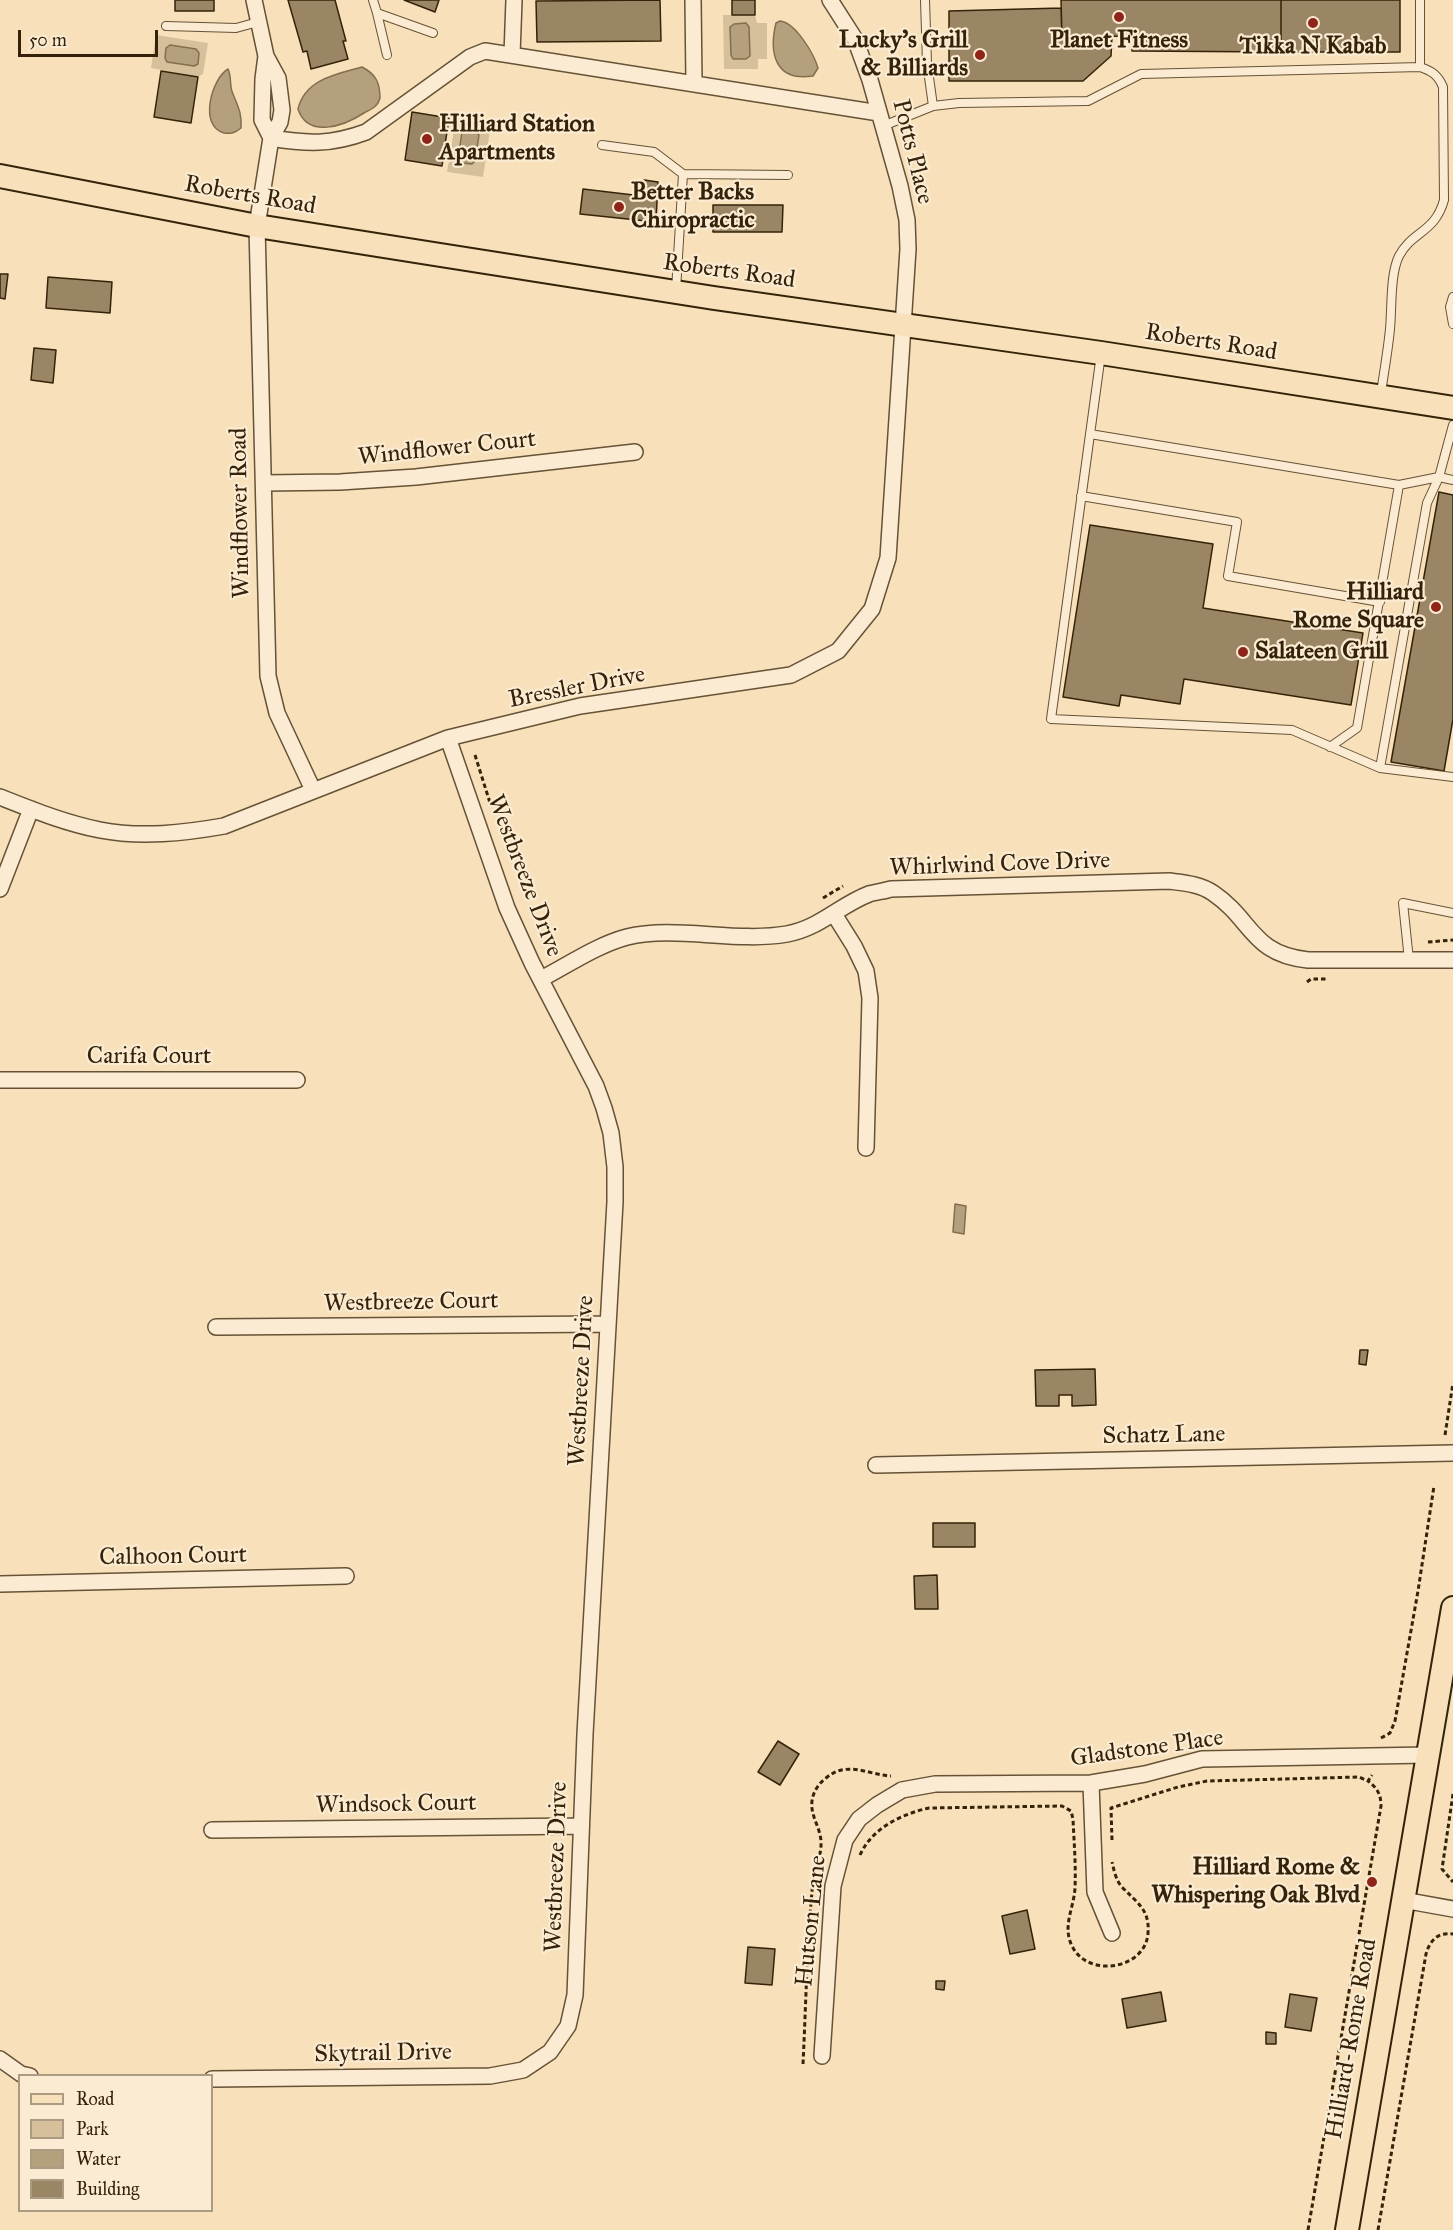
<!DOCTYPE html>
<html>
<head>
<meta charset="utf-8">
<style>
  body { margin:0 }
  #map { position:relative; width:1453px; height:2230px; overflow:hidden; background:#f7e0ba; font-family:"IM FELL Great Primer",serif }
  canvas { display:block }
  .legend { position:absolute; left:18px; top:2074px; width:195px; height:138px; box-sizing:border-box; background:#faebd2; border:2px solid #ab9b82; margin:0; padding:8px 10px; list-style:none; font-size:18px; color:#352309 }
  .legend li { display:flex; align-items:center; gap:12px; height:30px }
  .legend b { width:30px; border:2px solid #ab9b82 }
  .scale { position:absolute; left:18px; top:30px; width:140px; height:27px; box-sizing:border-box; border:3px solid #352309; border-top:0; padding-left:8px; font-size:18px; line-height:21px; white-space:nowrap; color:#352309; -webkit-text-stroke:4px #faebd2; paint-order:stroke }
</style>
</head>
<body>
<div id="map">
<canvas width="1453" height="2230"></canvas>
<ul class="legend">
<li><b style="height:8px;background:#f7e0ba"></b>Road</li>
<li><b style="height:16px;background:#d6c09c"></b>Park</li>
<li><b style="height:16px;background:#b5a07e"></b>Water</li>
<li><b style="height:16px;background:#9a8565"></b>Building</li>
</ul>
<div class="scale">50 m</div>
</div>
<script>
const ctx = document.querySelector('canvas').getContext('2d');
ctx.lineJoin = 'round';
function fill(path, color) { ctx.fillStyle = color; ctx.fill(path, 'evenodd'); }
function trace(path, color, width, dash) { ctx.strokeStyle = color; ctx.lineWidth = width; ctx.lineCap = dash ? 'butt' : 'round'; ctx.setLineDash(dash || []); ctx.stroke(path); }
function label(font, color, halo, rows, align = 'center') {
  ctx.font = font + ' "IM FELL Great Primer",serif'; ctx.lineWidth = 4.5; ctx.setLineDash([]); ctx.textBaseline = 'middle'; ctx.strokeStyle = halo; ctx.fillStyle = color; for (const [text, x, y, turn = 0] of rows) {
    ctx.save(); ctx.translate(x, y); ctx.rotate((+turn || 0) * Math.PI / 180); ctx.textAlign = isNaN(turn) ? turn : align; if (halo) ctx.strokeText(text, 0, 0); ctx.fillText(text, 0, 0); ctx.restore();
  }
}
const green = new Path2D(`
  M723 15H755L757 23H767V59H758V69H724Z
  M156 35 208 43 203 74 198 77 151 68Z
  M456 119 491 124 483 177 447 172Z`);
const water = new Path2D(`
  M780 21C795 22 814 54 818 68L813 76C774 82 769 52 776 23Z
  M746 23 749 27 750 56 746 59H733L731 55 730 27 734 24Z
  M170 45 196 49 199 53 198 64 194 66 167 62 165 58 166 48Z
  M362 67C376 74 380 83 380 98 378 107 371 109 364 113 344 126 308 139 298 109 305 79 337 74 362 67Z
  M228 69C232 77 229 86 233 94 238 107 242 113 241 128 235 133 231 134 224 133 198 126 212 78 228 69Z
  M465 129 475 131 479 135 475 161 472 164 461 163 458 159 462 132Z
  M955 1204 966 1206 964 1234 953 1232Z`);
const building = new Path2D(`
  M175 0H214V11H175Z
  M288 0H335L346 41H343L348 59 311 69 307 51 303 52Z
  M404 0H439L435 12Z
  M660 0 661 41 537 42 536 1Z
  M732 0H755V15H732Z
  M1061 0H1281V52L1132 51V36L1062 37Z
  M1281 0H1400V52H1281Z
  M1061 8 1062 37H1112L1111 56 1083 81H949V11Z
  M161 71 198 77 191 123 154 117Z
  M412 112 449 118 442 166 405 160Z
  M644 180 658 182 656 222 580 214 583 189 642 196Z
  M713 205H783L782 232H713Z
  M0 274H8L5 299 0 298Z
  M48 277 112 282 110 313 46 308Z
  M34 348 56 350 53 383 31 380Z
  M1439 492 1453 495V719L1444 771 1391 762Z
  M1090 525 1213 544 1203 608 1363 633 1351 705 1184 679 1180 704 1121 695 1119 706 1063 697Z
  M1360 1350H1368L1366 1365 1359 1364Z
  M1095 1369 1096 1405 1072 1406V1395H1059V1406H1036L1035 1370Z
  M933 1523H975V1547H933Z
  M937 1575 938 1609H915L914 1576Z
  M778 1741 799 1754 780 1785 758 1772Z
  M1027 1910 1035 1949 1010 1954 1002 1916Z
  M748 1947 775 1949 772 1985 745 1983Z
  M936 1981H945L944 1990 936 1989Z
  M1161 1992 1166 2021 1127 2028 1122 1999Z
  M1290 1994 1317 1998 1311 2031 1285 2027Z
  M1266 2032 1276 2033V2044H1266Z`);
const path = new Path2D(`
  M475 755 491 806
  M823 898 843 886
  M1428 942 1453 940
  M1307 982 1311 979H1328
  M1445 1435 1453 1383
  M1381 1738 1390 1733 1395 1721 1418 1591 1434 1486
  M1453 1794 1442 1869 1453 1882
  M1112 1840 1111 1808 1178 1787 1207 1781 1359 1777 1368 1781 1372 1775
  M860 1855C872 1828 902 1814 929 1808L1062 1806 1071 1811 1073 1819C1074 1842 1076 1865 1075 1888 1074 1908 1062 1926 1072 1946 1088 1979 1146 1969 1148 1933 1150 1909 1136 1902 1122 1887 1116 1881 1114 1870 1112 1862
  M803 2064C806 2003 807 1941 813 1881 814 1869 821 1857 821 1845 822 1829 810 1817 812 1801 813 1792 819 1783 826 1778 847 1760 869 1775 891 1776
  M1308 2230 1381 1806C1381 1794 1377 1788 1368 1781
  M1378 2230 1426 1954C1430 1940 1438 1932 1453 1934`);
const service = new Path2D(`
  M373 0 377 13 433 33
  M925 0 927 63 933 106
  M377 13 387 55
  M166 26 236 28 258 22
  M883 126 933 106 959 103 1088 101 1141 74 1420 67V0
  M602 145 654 152 683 174 788 175
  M676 290 683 174
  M1453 297 1450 307 1453 324
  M1101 354 1051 719 1292 730 1380 768 1453 777
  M1381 393C1384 372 1388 350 1390 329 1392 308 1390 274 1399 256 1412 231 1435 233 1444 200L1443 87C1438 75 1432 71 1420 67
  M1090 434 1399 485 1439 477 1453 480
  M1081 496 1237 522 1228 576 1380 602
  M1330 747 1357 728 1399 485
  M1380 768 1427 503 1439 477 1453 425
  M1409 960 1403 903 1453 913`);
const minor = new Path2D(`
  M254 0 266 56 278 78 282 110 280 122 271 138 257 226 268 676 277 713 313 790
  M693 0 694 82
  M512 55 514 0
  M266 56 263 79 262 120 271 138
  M271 138C307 144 331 145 366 132L470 57 485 51 879 113
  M264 483 340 482 416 477 635 452
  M0 797C33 810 65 823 100 830 141 838 184 833 224 826L448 738 580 706 791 675 838 651 872 609 888 558 908 249 907 220 900 186 870 80 855 39 830 0
  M0 889 31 809
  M834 914 854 946 866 971 870 998 866 1148
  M541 979C568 965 597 945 627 937 675 925 735 943 787 934 820 928 840 905 869 894 876 892 884 891 891 889L1169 881C1184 883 1200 884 1213 893 1253 920 1251 954 1308 960H1453
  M0 1080H297
  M216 1327 607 1324
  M876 1465 1453 1453
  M0 1584 346 1576
  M1091 1783 1095 1892 1112 1933
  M212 1830 580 1826
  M1403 1900 1453 1909
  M822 2056 833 1886 845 1840 859 1819 877 1805 902 1790 935 1784 1091 1783 1145 1774 1202 1759 1428 1755
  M0 2059 21 2074 30 2076
  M212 2079 490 2076 523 2070 550 2052 568 2026 575 1995 585 1734 615 1202V1167L611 1133 604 1108 596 1086 532 963 507 908 448 738`);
const primary = new Path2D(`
  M0 176 257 226 434 254 714 298 1101 353 1453 408
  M1347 2230 1453 1608`);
const markers = [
  [1119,17,6,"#8f2418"],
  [1313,23,6,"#8f2418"],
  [980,55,6,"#8f2418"],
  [427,139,6,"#8f2418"],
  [619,207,6,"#8f2418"],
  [1436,607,6,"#8f2418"],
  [1243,652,6,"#8f2418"],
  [1372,1882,6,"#8f2418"]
];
const poiNames = [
  ["Lucky's Grill",968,41],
  ["& Billiards",968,69],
  ["Planet Fitness",1119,41,"center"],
  ["Tikka N Kabab",1313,47,"center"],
  ["Hilliard Station",439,125,"left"],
  ["Apartments",439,153,"left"],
  ["Better Backs",631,193,"left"],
  ["Chiropractic",631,221,"left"],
  ["Hilliard",1424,593],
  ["Rome Square",1424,621],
  ["Salateen Grill",1255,652,"left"],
  ["Hilliard Rome &",1360,1868],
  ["Whispering Oak Blvd",1360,1896]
];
const streetNames = [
  ["Potts Place",912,152,76],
  ["Roberts Road",250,196,10],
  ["Roberts Road",729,272,8],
  ["Roberts Road",1211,343,9],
  ["Windflower Court",447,449,-6],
  ["Windflower Road",241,513,-91],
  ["Bressler Drive",577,688,-11],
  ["Whirlwind Cove Drive",1000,865,-2],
  ["Westbreeze Drive",524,876,69],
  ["Carifa Court",149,1057],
  ["Westbreeze Court",411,1303,-1],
  ["Westbreeze Drive",582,1381,-87],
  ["Schatz Lane",1164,1436,-1],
  ["Calhoon Court",173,1557,-1],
  ["Gladstone Place",1147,1749,-8],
  ["Windsock Court",396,1805,-1],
  ["Westbreeze Drive",557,1867,-88],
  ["Hutson Lane",812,1921,-84],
  ["Hilliard-Rome Road",1352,2039,-80],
  ["Skytrail Drive",383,2054,-1]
];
fill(green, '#d6c09c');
fill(water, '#b5a07e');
trace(water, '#826e4f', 1.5);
fill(building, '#9a8565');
trace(building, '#352309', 1.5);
trace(service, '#665235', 10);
trace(minor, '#665235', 18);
trace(primary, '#352309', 26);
trace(path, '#352309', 3, [4.5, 3]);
trace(service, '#faebd2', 8);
trace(minor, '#faebd2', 15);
trace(primary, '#f7e0ba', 22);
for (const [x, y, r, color] of markers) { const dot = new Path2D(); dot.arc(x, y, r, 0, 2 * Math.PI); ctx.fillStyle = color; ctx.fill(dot); trace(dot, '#faebd2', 2); }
label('bold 24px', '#352309', '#faebd2', poiNames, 'right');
label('24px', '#352309', '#faebd2', streetNames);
</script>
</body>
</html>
